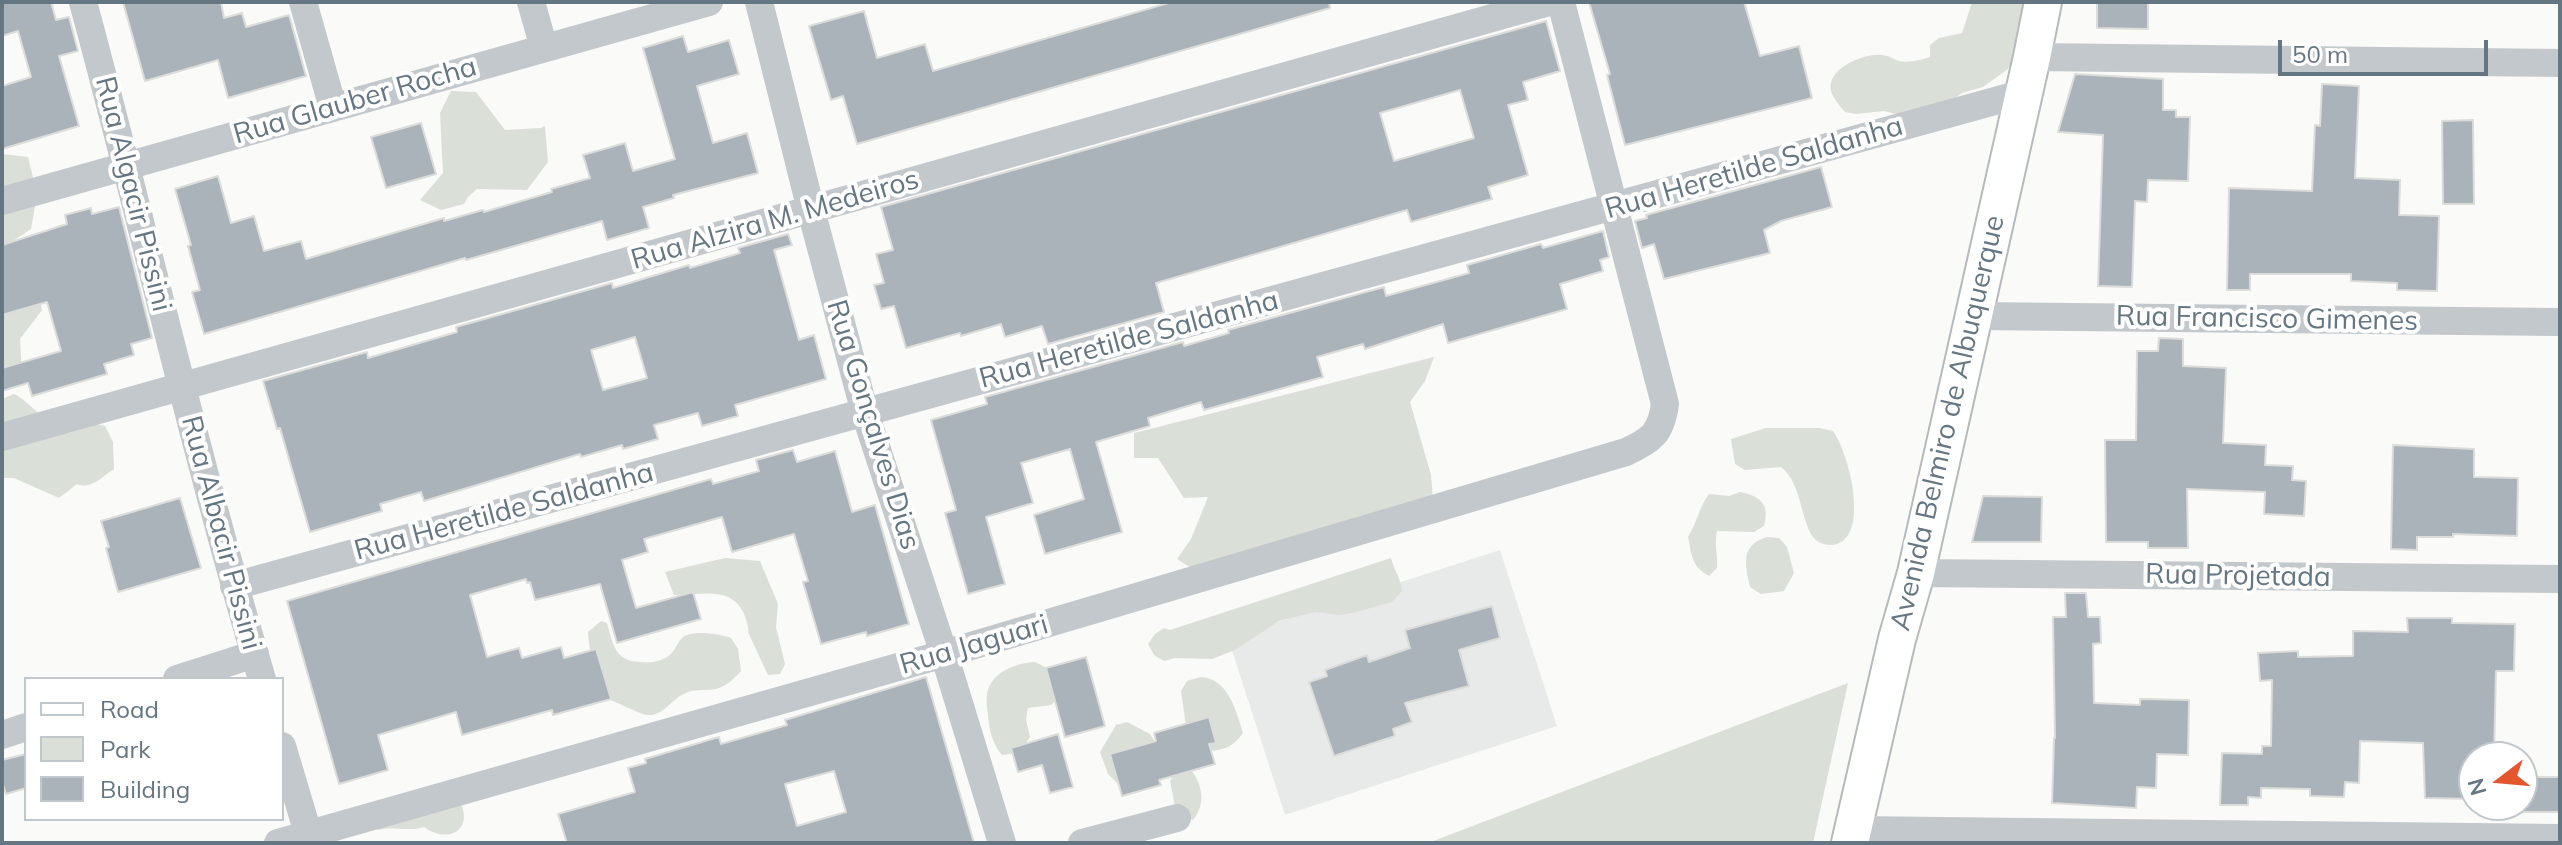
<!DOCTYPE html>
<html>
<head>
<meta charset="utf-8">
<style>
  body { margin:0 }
  #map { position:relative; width:2562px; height:845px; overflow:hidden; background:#fafaf8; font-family:Mulish,sans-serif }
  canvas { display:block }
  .frame { position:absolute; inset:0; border:4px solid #657683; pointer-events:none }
  .legend { position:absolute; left:24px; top:677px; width:260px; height:144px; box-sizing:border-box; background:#fff; border:2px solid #c1c8cd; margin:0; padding:10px 14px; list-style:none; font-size:24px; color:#657683 }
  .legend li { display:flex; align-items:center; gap:16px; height:40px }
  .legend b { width:40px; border:2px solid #c1c8cd }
  .north { position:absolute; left:2458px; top:741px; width:80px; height:80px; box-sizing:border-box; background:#fff; border:2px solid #c1c8cd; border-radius:50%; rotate:254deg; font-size:22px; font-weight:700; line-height:32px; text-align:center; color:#657683 }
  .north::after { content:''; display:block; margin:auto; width:28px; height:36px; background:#e4572e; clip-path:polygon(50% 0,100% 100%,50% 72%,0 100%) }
  .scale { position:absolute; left:2278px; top:40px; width:210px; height:36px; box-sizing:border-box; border:4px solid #657683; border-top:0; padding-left:10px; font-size:24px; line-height:28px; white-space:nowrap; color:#657683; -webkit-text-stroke:6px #fff; paint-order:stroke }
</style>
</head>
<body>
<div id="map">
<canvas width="2562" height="845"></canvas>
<div class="frame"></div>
<ul class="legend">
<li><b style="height:10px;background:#fff"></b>Road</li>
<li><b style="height:22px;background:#dadfd7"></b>Park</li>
<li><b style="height:22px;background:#aab3b9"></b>Building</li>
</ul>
<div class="north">N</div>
<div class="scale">50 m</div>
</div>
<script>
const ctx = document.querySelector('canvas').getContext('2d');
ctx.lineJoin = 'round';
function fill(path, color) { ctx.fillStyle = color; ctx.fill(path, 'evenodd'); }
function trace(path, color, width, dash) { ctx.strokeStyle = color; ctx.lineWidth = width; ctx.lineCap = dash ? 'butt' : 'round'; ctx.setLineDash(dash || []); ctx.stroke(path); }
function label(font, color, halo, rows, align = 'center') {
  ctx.font = font + ' Mulish,sans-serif'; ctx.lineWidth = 8; ctx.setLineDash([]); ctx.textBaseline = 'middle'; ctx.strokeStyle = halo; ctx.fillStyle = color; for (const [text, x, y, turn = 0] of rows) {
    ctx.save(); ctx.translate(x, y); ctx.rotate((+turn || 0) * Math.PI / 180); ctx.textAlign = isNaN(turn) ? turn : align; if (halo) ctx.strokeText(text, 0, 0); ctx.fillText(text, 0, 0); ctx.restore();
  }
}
const built = new Path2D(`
  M1500 550 1557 726 1285 815 1228 638Z`);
const green = new Path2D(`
  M1972 2H2026L2017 48 2008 69 1983 87 1962 93 1943 107 1908 117 1884 111 1856 114 1845 112C1840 106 1833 98 1831 91 1826 69 1864 53 1881 55 1888 55 1893 59 1899 61 1908 63 1921 60 1930 57V45L1939 38 1962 33Z
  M451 91 476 92 505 130 541 128 545 126 548 162 527 190 477 189 468 197 464 204 441 210 420 200 443 173 440 113Z
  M2 154 28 157 37 194 31 229 10 243 2 244Z
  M37 285 42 310 20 339 22 376 2 382V311Z
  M1434 357 1425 381 1410 402 1431 475 1433 500 1196 571 1177 559 1191 539 1208 497 1184 498 1158 458H1134V433Z
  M14 394C26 399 35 413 46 417 65 425 86 420 105 426L113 442 114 469C102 477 91 490 77 484L59 498 14 478H2V399Z
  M1766 428H1819L1833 431C1848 451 1870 533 1837 544 1832 546 1824 545 1819 542 1800 532 1805 486 1781 467L1745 470 1735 464 1731 439Z
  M1740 492C1761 496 1770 505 1764 526L1754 532 1717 531C1714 544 1718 555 1717 568L1709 576C1691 566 1692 555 1688 537 1697 523 1699 507 1709 494L1729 496Z
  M1767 537 1779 538 1787 547 1794 573 1784 591 1761 594 1750 587C1745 565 1740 545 1767 537Z
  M725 558 760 561 778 604 776 627 785 664 780 674 768 675 747 630 749 632C742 584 710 594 674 595L665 572Z
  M1391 558C1394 570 1401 579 1402 591L1392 602 1352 613 1339 615 1315 612 1279 621 1235 650 1212 659 1175 658 1164 661 1154 655 1148 644 1155 634 1164 628 1170 630Z
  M601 621 607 623C613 644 615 662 641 662 652 663 661 662 671 654 677 648 678 638 687 635 700 631 719 634 731 638L738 649 741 671C713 703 704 681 680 696 669 703 662 716 648 715 639 714 617 702 607 699 598 677 589 656 588 632Z
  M1035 662 1057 673 1060 696 1051 705 1028 708 1026 720 1030 737C1022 749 1016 754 1002 755 992 743 989 730 988 714 987 708 986 701 987 695 990 672 1016 663 1035 662Z
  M1200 677C1228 678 1236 710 1243 733 1232 749 1221 751 1202 751L1187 733 1181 691 1187 681Z
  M1848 683 1813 843H1428Z
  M1127 722 1150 734 1156 744 1124 790 1108 774 1100 752 1116 725Z
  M1190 769C1203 784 1206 804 1193 820L1180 816 1175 806 1170 781 1177 770Z
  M459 800C475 829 449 845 424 827 409 832 395 826 379 830L368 824Z`);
const building = new Path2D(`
  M2 2H51L56 20 69 17 78 51 59 56 79 126 2 149V86L31 77 18 31 2 36Z
  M123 2H221L224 18 242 13 246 27 289 15 306 76 228 98 218 60 145 81Z
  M1172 2H1329L1330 8 857 144 843 96 831 100 809 26 864 11 877 58 925 44 933 71Z
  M1589 2H1744L1760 56 1799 46 1812 98 1625 145 1607 75 1610 74Z
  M2097 2H2148V29L2097 28Z
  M1546 21 1560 71 1523 82 1528 100 1508 105 1528 175 1488 187 1492 199 1411 222 1407 210 1156 283 1164 312 1048 344 1042 326 1005 337 1001 324 961 336 960 333 906 348 894 306 881 309 874 285 884 283 876 254 893 250 881 207ZM1460 90 1474 138 1394 161 1380 113Z
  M683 36 688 52 729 40 739 74 697 86 713 143 747 133 758 173 673 195 674 198 643 207 649 228 607 240 602 221 466 260 465 258 204 334 192 292 200 290 188 246 191 245 175 189 218 176 231 223 254 216 264 251 301 241 306 259 444 218V221L483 210 484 212 552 192 551 189 590 178 583 155 625 143 633 171 675 159 643 48Z
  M2075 74 2163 79V110H2176V117H2190L2188 181 2148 180 2147 202 2135 201 2132 287 2098 286 2103 135 2058 132Z
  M2322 84 2359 86 2355 178 2400 180 2399 215 2439 216 2437 291 2397 290V283L2351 281V274H2250V290H2227L2229 188 2312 191 2315 125 2320 126Z
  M2473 120 2474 204H2443L2442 121Z
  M421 123 436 174 386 188 371 137Z
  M1821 167 1832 207 1781 221 1764 230 1770 253 1664 279 1654 244 1642 248 1635 221 1647 218 1646 215Z
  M119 207 152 338 131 344 134 355 104 364 107 374 32 396 28 383 2 391V368L61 351 47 302 2 315V245L67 224 65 215 91 208 92 214Z
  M1603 231 1609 257 1600 260 1603 271 1560 284 1567 309 1448 343 1443 324 1365 349 1363 344 1317 357 1323 377 1204 410 1201 402 1148 418 1150 426 1096 442 1122 532 1045 554 1034 515 1084 499 1070 449 1021 463 1033 503 986 517 1005 584 968 594 945 513 956 510 931 420 987 404 985 397 1183 342 1184 346 1229 333 1228 330 1384 287 1386 296 1469 273 1467 265 1541 244 1543 248Z
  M788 234 792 245 774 250 799 340 814 335 826 379 735 405 738 416 702 426 698 413 654 425 658 439 623 449 622 445 581 457 580 454 424 501 421 492 380 504 382 511 310 532 280 428 277 429 263 381 367 352 368 358 457 332 456 327 612 283 613 288 689 265 690 268 740 253 738 248ZM635 337 647 378 603 390 591 350Z
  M2159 338 2183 339V366L2226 368 2223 443 2266 445 2265 465 2293 466 2292 480 2306 481 2304 516 2264 514 2265 492 2187 489 2188 548H2148V542H2106L2105 440H2136L2137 351H2158Z
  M2393 445 2474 449V477L2518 478 2517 536 2453 534V537H2417V550L2391 549Z
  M793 450 797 462 835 451 852 512 875 505 909 624 867 636 866 632 821 644 803 582 808 581 794 534 732 552 722 517 644 539 648 552 622 560 636 608 693 592 701 619 617 643 600 584 535 600 530 582 527 583 526 579 470 595 487 657 519 648 522 658 561 647 564 658 596 649 611 699 553 715 552 710 462 735 456 712 378 735 388 770 339 784 287 601 711 479 713 484 759 471 756 460Z
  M1983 496 2042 497 2041 542H1972Z
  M180 498 201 568 118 592 106 548 109 547 101 521Z
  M2065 593H2086L2088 617H2100L2101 643 2093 644 2094 703 2140 705V699L2189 700 2188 755 2157 754 2156 788 2137 787 2136 808 2052 803 2054 738H2055L2053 617H2066Z
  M1492 606 1500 638 1459 650 1469 686 1405 703 1412 722 1393 729 1395 736 1334 756 1309 682 1327 676 1325 670 1367 655 1369 662 1410 648 1405 630Z
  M2407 618H2452V623L2515 624 2514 671H2496L2494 757H2474V799L2425 798 2423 743 2360 741 2359 783 2345 782 2344 797 2310 796V789L2261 788V798L2248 797V805H2220L2222 753 2262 754V746H2271L2272 680 2260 681 2258 653 2298 651V657L2353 656V631L2408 632Z
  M1086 657 1105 726 1065 737 1046 668Z
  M926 677 974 843H567L558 814 635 792 628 768 646 763 645 759 719 737 721 744 787 725 785 720ZM834 771 846 812 797 826 785 784Z
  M1209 717 1216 743 1209 744 1215 764 1159 780 1161 785 1122 796 1110 754 1156 741 1154 733Z
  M1058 734 1073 787 1050 793 1042 765 1018 772 1011 748Z
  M26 754V788L6 794 2 781V760Z
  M2522 777H2560V812H2522Z`);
const minor = new Path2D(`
  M83 2C144 227 195 455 262 679
  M303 2 333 108
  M531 2 544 48
  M759 2 811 210 865 413 944 654 1002 843
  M2032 57 2560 63
  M2 201 709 2
  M1974 316 2560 322
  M2 437 1549 2
  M1916 573 2560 579
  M234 586 2024 93
  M177 679 255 654
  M2 735 26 727
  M282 746 311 843
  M1853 830 2560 838
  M278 843 944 654 1626 452C1652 440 1661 433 1665 404L1561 2
  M1082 843 1177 818`);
const major = new Path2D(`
  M1850 843 1897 639 1916 573 2032 57 2043 2`);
const streetNames = [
  ["Rua Glauber Rocha",355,101,-16],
  ["Rua Heretilde Saldanha",1754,168,-16],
  ["Rua Algacir Pissini",133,194,76],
  ["Rua Alzira M. Medeiros",775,220,-16],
  ["Rua Francisco Gimenes",2267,319,1],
  ["Rua Heretilde Saldanha",1129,340,-15],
  ["Avenida Belmiro de Albuquerque",1948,423,-77],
  ["Rua Gonçalves Dias",873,425,73],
  ["Rua Heretilde Saldanha",504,512,-15],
  ["Rua Albacir Pissini",221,533,75],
  ["Rua Projetada",2238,576,1],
  ["Rua Jaguari",974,645,-16]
];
fill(built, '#e8e9e9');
fill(green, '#dadfd7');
fill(building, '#aab3b9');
trace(building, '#dcdcda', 2);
trace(major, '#b5babe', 40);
trace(minor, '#c3c8cc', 28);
trace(major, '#fff', 36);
label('28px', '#657683', '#fff', streetNames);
</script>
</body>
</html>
